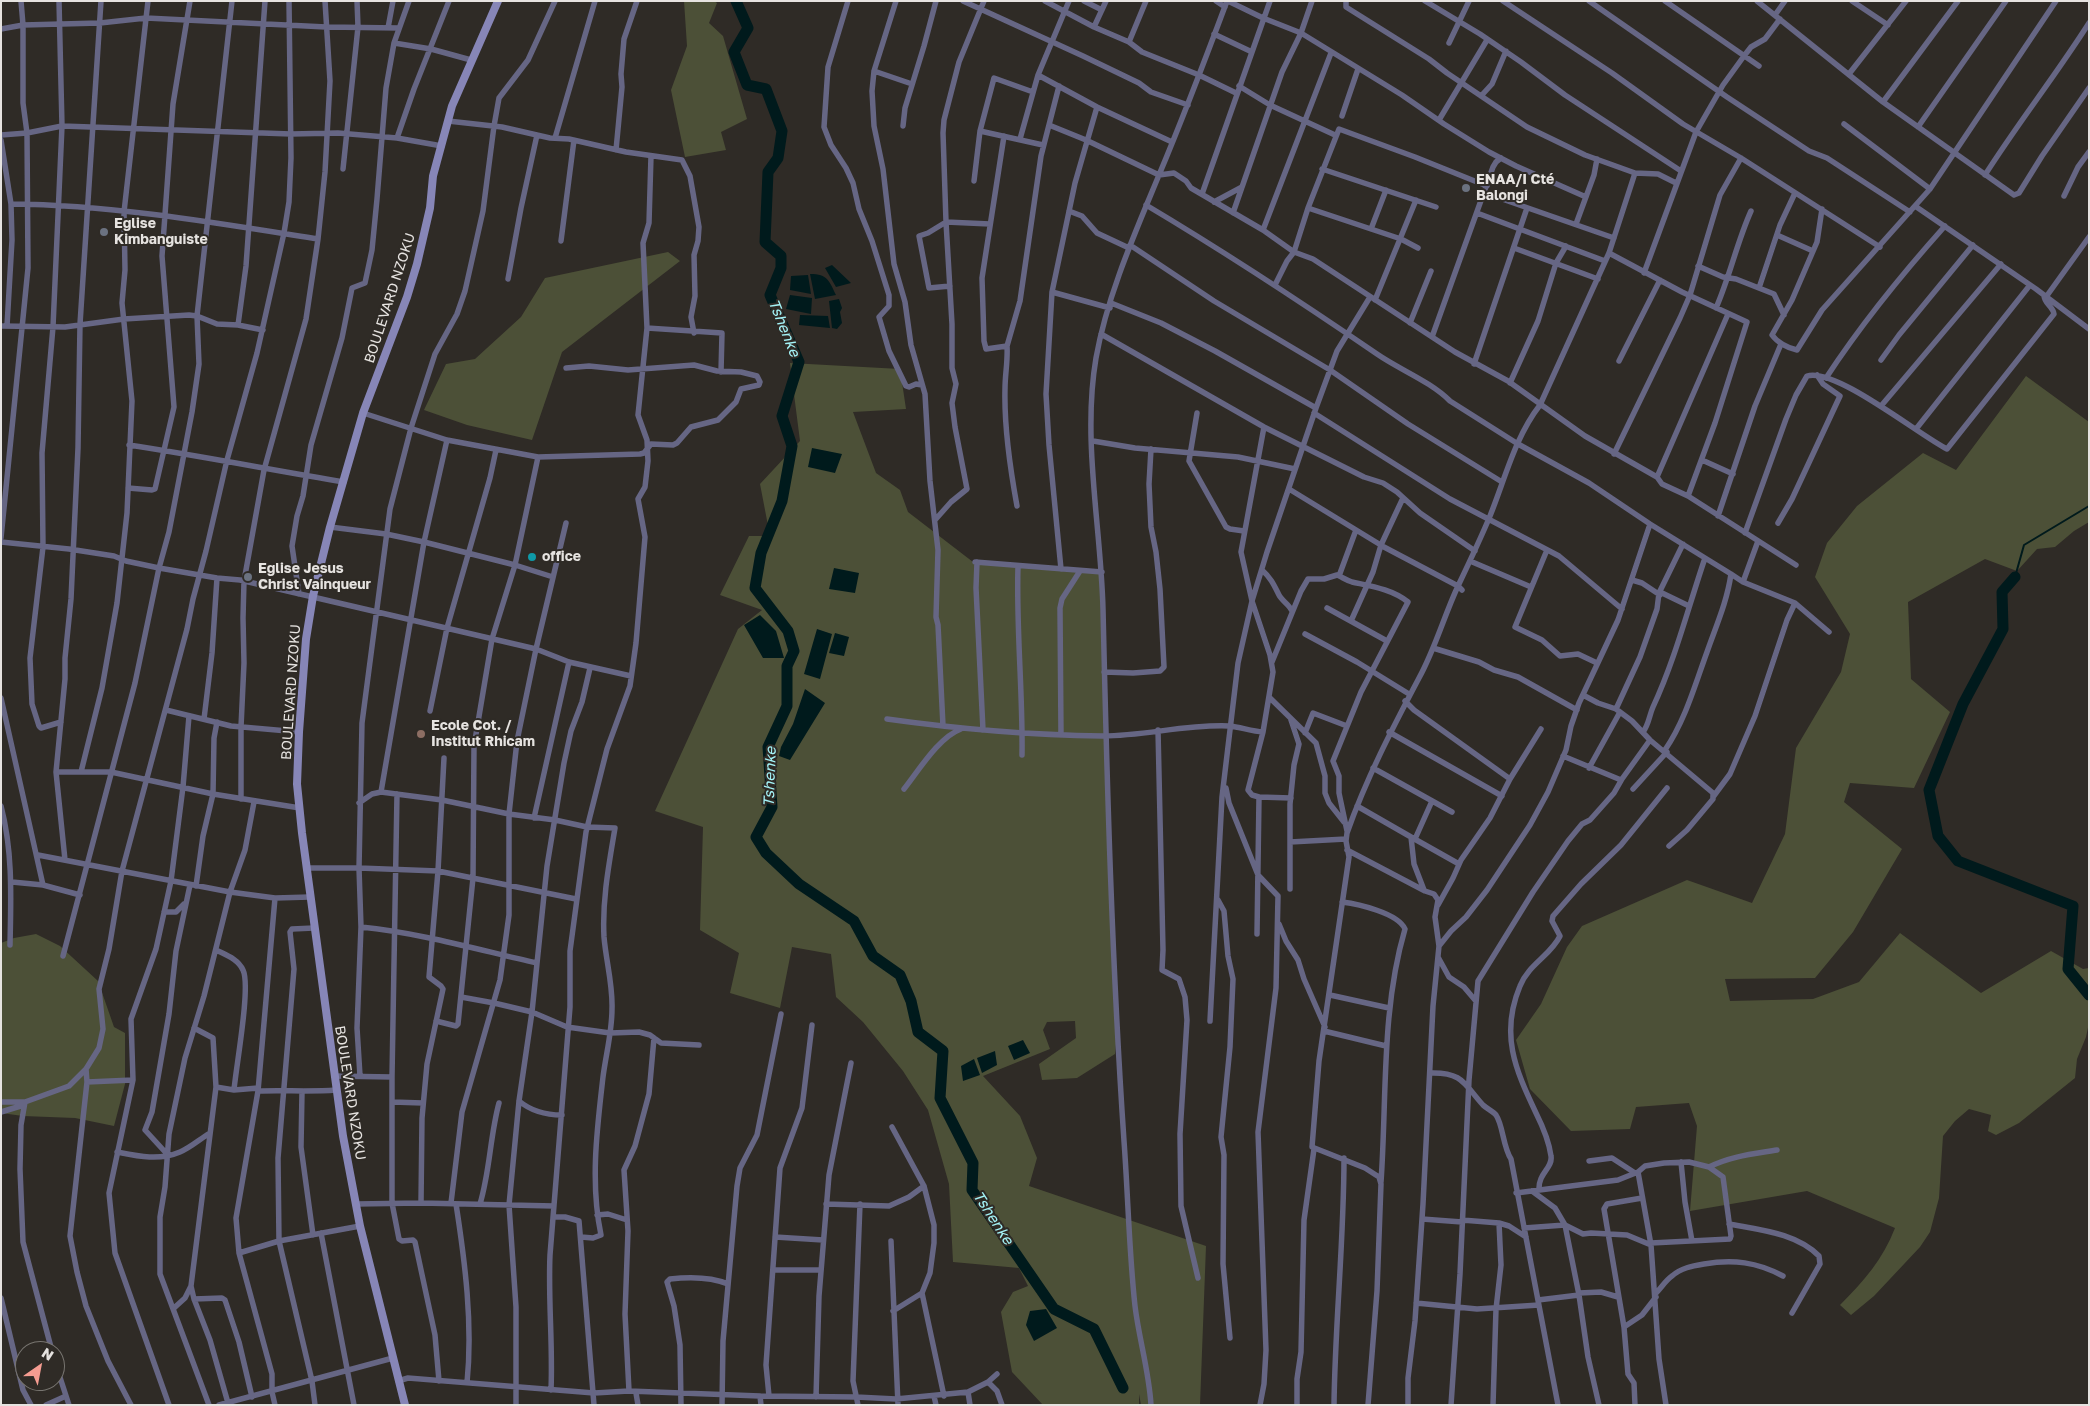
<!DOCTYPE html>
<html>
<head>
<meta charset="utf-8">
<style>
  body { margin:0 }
  #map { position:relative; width:2090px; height:1406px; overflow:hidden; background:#2f2b26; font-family:"Golos Text",sans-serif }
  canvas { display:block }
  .frame { position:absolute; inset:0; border:2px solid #e6e3e0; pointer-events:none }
  .north { position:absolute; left:15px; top:1341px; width:50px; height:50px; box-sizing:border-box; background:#2f2b26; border:1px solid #787570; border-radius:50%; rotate:33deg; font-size:14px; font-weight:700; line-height:20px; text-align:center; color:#e6e3e0 }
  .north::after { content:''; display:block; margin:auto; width:18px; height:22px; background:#f59c91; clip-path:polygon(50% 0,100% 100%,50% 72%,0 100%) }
</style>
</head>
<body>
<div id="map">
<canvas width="2090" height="1406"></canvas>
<div class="frame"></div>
<div class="north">N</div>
</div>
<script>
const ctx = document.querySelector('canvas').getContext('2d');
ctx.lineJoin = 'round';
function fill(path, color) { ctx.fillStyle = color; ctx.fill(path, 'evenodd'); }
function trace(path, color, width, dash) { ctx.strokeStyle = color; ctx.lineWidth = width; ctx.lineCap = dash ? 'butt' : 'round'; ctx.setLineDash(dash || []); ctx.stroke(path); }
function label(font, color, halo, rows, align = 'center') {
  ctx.font = font + ' "Golos Text",sans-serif'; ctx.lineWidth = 4; ctx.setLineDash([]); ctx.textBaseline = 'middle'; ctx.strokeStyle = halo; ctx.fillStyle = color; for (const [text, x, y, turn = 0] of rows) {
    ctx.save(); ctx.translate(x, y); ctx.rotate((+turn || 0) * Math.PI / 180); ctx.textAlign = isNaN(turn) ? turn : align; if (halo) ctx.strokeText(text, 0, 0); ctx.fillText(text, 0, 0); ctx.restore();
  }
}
const green = new Path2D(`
  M684 1H714L717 3 709 23 723 36 747 119 721 132 726 150 685 157 671 90 687 46Z
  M668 252 680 261 562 352 532 440 467 425 424 410 446 364 475 359 521 317 545 278Z
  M790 363 900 369 906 409 853 412 876 473 900 490 908 512 973 562 1102 572 1117 1033 1115 1054 1077 1078 1042 1080 1039 1064 1076 1038 1075 1021 1047 1022 1043 1030 1050 1049 983 1076 1020 1116 1037 1158 1029 1186 1206 1246 1200 1405H1141L1139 1394V1405H1043L1012 1372 1001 1312 1013 1292 1028 1286 1019 1268 953 1262 949 1184 928 1110 903 1071 863 1022 836 997 831 954 792 947 780 1008 730 993 739 953 700 930 703 827 655 811 738 629 762 610 720 595 749 536H770L760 484 800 441Z
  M2026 376 2089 422V522L2074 531 2055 547 2037 549 2017 571 1985 559 1908 602 1911 679 1950 712 1914 788 1850 783 1844 802 1902 849 1853 932 1815 978 1725 979 1730 1001 1813 999 1859 982 1900 933 1981 993 2051 951 2083 969 2089 968V1023L2086 1037 2077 1059 2075 1078 2019 1123 1996 1135 1988 1131 1991 1115 1969 1109 1955 1121 1943 1136 1939 1198 1930 1232 1920 1247 1874 1296 1851 1315 1840 1305C1864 1281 1883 1259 1895 1228L1807 1191 1690 1211 1697 1126 1689 1103 1636 1107 1630 1129 1571 1131 1530 1089 1516 1040 1541 1004 1567 947 1582 926 1687 880 1752 903 1785 834 1796 748 1841 672 1850 634 1815 577 1827 543 1857 506 1923 453 1956 470Z
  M36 934 60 946 98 981 114 1027 125 1033V1084L114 1126 75 1118 23 1116 1 1113V943L14 938Z`);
const water = new Path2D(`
  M832 265 851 283 836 287 825 268Z
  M810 274C828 274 829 281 836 295L815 299Z
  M808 275 811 294 790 290 791 276Z
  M790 295 812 298 811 314 786 309Z
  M839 299 842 308 840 312 842 323 837 329 832 328 829 301Z
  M800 315 828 316 830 328 799 325Z
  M812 448 842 454 835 473 808 467Z
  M834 568 859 573 855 593 829 589Z
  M760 615 776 631 784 658H763L744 625Z
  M817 629 832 634 820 679 804 674Z
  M835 633 849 637 844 656 829 653Z
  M805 689 825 703 790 760 779 756 781 747 793 724Z
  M1023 1040 1030 1053 1014 1060 1008 1046Z
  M995 1051 997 1065 982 1073 977 1058Z
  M974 1059 980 1075 963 1081 961 1066Z
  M1046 1309 1057 1328 1034 1341 1026 1325 1030 1311Z`);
const stream = new Path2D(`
  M2015 577 2024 545 2089 506`);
const river = new Path2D(`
  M736 1 748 28 734 52 747 85 766 89 782 131 778 158 768 172 765 242 781 256V268L770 295 799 362 782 416 792 446 782 501 761 553 755 588 788 631 794 651 787 666V706L768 747 772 807 756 837 766 853 799 884 854 921 873 956 900 975 911 1001 918 1032 943 1051 940 1098 973 1163 972 1190 1054 1309 1094 1329 1123 1388
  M2015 577 2002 592 2003 629 1963 704 1929 790 1938 836 1958 861 2073 906 2068 969 2089 995`);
const street = new Path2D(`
  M59 1 62 126 53 327 42 453 43 547 30 658 32 704 39 726 41 728 61 722
  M848 1 828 67 824 127 831 145 846 168 853 183 859 209 872 241 889 295V306L879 317 889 351 906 386 909 387 916 384 922 385
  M896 1 874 71 872 91 874 126 883 169 894 264 905 302 911 345 925 394 930 481 938 550 936 617 938 625 943 726
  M963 1 1083 56 1139 83 1151 92 1188 105
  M1045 1 1094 27 1129 42 1142 52 1199 75 1236 93
  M1084 1 1102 10
  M1216 1 1225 7
  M1228 1 1263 18 1301 33 1402 95 1444 124 1489 152 1516 166 1586 197
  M1346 1V7L1429 59 1447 73 1527 127 1585 155 1635 173 1658 174 1676 183
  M1425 1 1480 34 1521 62 1565 95 1681 171
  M1503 1 1612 73 1683 124 1741 158 1880 247
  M1589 1 1727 97 1809 151 1827 158 1910 212
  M1665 1 1759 66
  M1757 1 1883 102 2014 195 2019 193 2042 156 2089 88
  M1852 1 1888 25
  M1775 15 1785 1
  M1094 27 1106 1
  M388 28 393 1
  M1 29 23 25 100 23 146 18 326 27 399 28
  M1214 34 1252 52
  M1129 42 1146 1
  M394 43 431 49 471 60
  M1449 43 1469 1
  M874 71 912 84
  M1849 74 1906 1
  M1038 75 1097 107 1172 142
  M1239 86 1270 105 1335 135
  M1033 92 994 78 980 131 1043 145
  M1481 96 1492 84 1506 51
  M1883 102 1958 1
  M1342 116 1358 69
  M1439 120 1487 40
  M448 121 502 127 550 138 569 139 626 152 682 160 690 176 699 227 698 241 694 255 695 296 691 317 694 333
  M1844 124 1930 189
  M1049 125 1086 140 1159 175 1174 173 1186 181 1191 188 1263 230 1294 252 1313 259 1455 352 1508 381 1585 436 1657 477 1662 484 1688 496 1796 565
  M903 126 905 108 924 46 936 1
  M1918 127 2006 1
  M1 135 27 133 62 126 291 134 338 133 397 138 442 146
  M1004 136 982 278 984 341 986 349 1007 346 1020 301 1041 156 1059 86
  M397 138 414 89 449 1
  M555 138 595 1
  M1020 139 1038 75 1069 1
  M1 140 11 204 12 240 7 326
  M616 150 622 87 621 74 624 39 637 1
  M343 169 358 27 357 1
  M1322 169 1436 207
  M1985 175C2018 123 2056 75 2089 23
  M974 181 980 131
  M1485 193 1614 238
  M1202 194 1270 1
  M2064 196 2078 167 2089 152
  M1214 202 1242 187
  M11 204C113 205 217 223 318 239
  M1146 205C1225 252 1301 302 1377 354 1400 370 1430 381 1450 401L1518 444 1589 483 1650 524 1731 574 1743 582 1795 603 1829 632
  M1915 206 2036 289 2089 329
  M1308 208 1401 239 1418 248
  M1822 209 1817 242 1792 300 1772 335C1777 342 1787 348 1797 350L1822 310 1930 189 2056 1
  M1069 211 1082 216 1097 233 1129 248
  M1233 213 1282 72 1301 33 1312 1
  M1477 213 1605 261
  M1576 224 1594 175 1597 159
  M1371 229 1386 190
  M1263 230 1331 53
  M1777 235 1813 251
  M561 241 574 140
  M1130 245 1214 301 1330 370 1408 424 1502 482
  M1514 248 1598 279
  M1609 253 1682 292 1747 322 1715 423 1688 496
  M1698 266 1723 277 1736 279 1774 294 1784 315
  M1644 273 1696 132 1723 85 1744 56 1751 47 1765 39 1780 19
  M508 279 521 208 537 135
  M1275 285 1287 261 1294 252 1308 208 1339 129 1415 157 1487 186
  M950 286 929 288 919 236 928 233 946 222 990 224
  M1759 288 1780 225 1795 193
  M1052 292 1110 308
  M2046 297 2089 237
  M1375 300 1416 200
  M1111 303 1161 323 1215 351 1316 408
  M1716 308C1730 276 1737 242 1751 211
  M1410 323 1431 271
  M238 325 246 266 265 1
  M1 326 65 327 124 319 189 315 197 316 217 324 238 325 263 330
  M647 328 722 333 721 372
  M1101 334 1264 427 1364 477 1383 483 1397 492 1420 513 1475 551
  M1432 337 1493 167 1496 162 1501 158
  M1007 346C1008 361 1005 374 1005 389 1004 428 1010 468 1017 506
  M1881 360 1899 335 1973 245
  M1619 361 1660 280
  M1474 364 1527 208
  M1826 378C1862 323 1902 274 1945 226
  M1510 383 1538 321 1556 263 1566 246
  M1881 406 2001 264
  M363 413 447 440 538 457 640 454 644 453 651 444 673 445 677 443 691 427 718 420 736 402 741 389 759 385 760 382 757 376 741 372 717 371 694 365 628 370 589 366 566 368
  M1197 413 1189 461 1226 527 1230 529 1244 531
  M1314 413 1450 499 1559 556 1622 609
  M1916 429 2030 285
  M1093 441 1135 448 1238 457 1295 469
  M129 445C201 456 272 470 344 482
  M1614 454 1680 318 1690 295 1720 195 1741 158
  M1702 460 1733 474
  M1657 477 1728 314
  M128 488 152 490 155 489 174 407 162 256 173 104 190 1
  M1289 489 1384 547 1458 586C1444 616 1435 649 1419 678 1392 729 1366 779 1347 833L1346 841 1349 857 1319 1061 1312 1147 1365 1168 1379 1177 1381 1184 1377 1291 1368 1405
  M1718 516 1755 406 1781 344
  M935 520 951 502 967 489 955 427 952 403 956 384 952 368V324L946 222 943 133 944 120 959 62 984 1
  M1778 523 1792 499 1840 396 1823 384 1817 375
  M330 527 386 534 424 542 515 565 553 577
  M1745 533 1786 419 1796 395 1807 376C1835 367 1919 435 1947 449L2054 314C2053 306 2044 304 2044 295
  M1 538 28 268 27 133 23 103V25L21 1
  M1 542 69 549 114 556 126 561 159 568 217 578 240 580 536 649 569 662 631 676
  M1547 550 1515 627 1542 640 1560 656 1578 654 1597 663
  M1470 561 1531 587
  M975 562 1102 572
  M977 562 976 588 983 730
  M1018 566C1016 629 1023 692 1022 755
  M1061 569 1049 445 1046 394 1052 292 1075 183 1097 107
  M1262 570C1271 578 1274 585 1279 595 1282 601 1289 604 1292 611
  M1339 576 1356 530
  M1632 580 1642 583 1660 595
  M1743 582 1758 541
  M1462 590 1458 586C1469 563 1480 540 1490 516 1505 479 1515 437 1540 405L1609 253 1635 173
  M1660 592 1689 606
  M299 594 292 546 297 516 303 496 311 445 342 338 352 288 365 283 372 250 377 199 386 88 394 43 409 1
  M1327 608 1387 641
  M1351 621 1373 572 1381 545 1403 498
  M1305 634 1357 662 1409 694
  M1433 648 1479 662 1494 670 1518 677 1577 710
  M1272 662 1301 591 1308 579H1324L1337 575C1342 577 1346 580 1352 582 1370 586 1392 589 1408 602L1361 692 1333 761 1339 776V793L1347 831
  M1104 672 1133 673 1160 671 1164 667 1160 589 1156 552 1151 527 1149 484 1151 449
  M1583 695 1598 703 1616 709 1632 721 1650 740 1713 793V799L1687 830 1669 846
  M1269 697 1316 743 1325 776V793L1329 803 1344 822
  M1 698 43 885
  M1405 701 1414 710 1510 779
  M1616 709 1640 657 1657 609 1659 593 1683 544
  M166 710 231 726 299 732
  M430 711 447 628 490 478 496 450
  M204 719 212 653 217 578
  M887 719C958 729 1031 735 1103 736 1145 736 1187 724 1229 726 1240 727 1251 731 1263 732
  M1158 730 1163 950 1162 970 1179 979 1185 997 1187 1020 1180 1134 1181 1206 1198 1278
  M1389 732 1502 796
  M1643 732C1649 724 1649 716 1653 707 1675 660 1688 608 1705 558
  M1305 733 1313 713 1347 726
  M1061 735 1060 608 1062 599 1080 571
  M1665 750C1685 721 1695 685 1707 652 1716 626 1727 602 1731 574
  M1563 756 1621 780
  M1373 768 1452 812
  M1589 768 1620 712
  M56 772H111L213 794 300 808
  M81 772 102 688 117 603 127 513 132 401 122 303 125 270 124 212 148 1
  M1226 788 1229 803 1258 875 1278 896 1276 988 1258 1132 1266 1350 1264 1384 1260 1405
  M904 789C919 770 939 737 961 729
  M1633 789 1667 752
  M381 792 424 542 447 440
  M397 794 392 1077V1203L399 1239 402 1241 413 1240 415 1242 435 1335 439 1381
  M1259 797 1291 798
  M1713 797 1730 774 1755 716 1787 620 1795 603
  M241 799V727L244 663 243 618 244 581 264 470 306 319 318 239 325 172 330 81 325 1
  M359 803 372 794 381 792 442 800 509 814 555 820 587 827 615 828C609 864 602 900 604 937 606 961 613 985 612 1009 612 1032 606 1054 603 1077 597 1129 590 1183 601 1235L593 1238 581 1237
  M1 806C13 852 11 898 10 945
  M1357 806 1411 837 1414 864 1424 890
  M534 818 569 662
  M1411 837 1459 864
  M1415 839 1432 801
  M1290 842 1346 839
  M1347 850 1425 891 1434 894 1438 900 1435 917 1439 946 1433 1006 1423 1204 1415 1321 1408 1378V1405
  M38 855 230 892 275 898 310 897
  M65 860 56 772 65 679V658L71 599 78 448 80 324 101 1
  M307 868H359L438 871 576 899
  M12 882 43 885 80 895
  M196 886 203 836 213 794 214 738 217 722
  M1290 889V804L1294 765 1299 744 1291 720
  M1218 900 1224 911 1228 956 1233 979 1230 1047 1221 1137 1224 1155 1223 1264 1230 1338
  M1342 902C1358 904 1398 913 1405 929 1381 1011 1387 1097 1381 1182
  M1438 905 1453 878 1461 860 1490 818 1510 779 1541 729
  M164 912H176L184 904
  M1279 924 1286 941 1298 960 1304 979 1325 1027
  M361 927C421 933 479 950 537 963
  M314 928 292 929 290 932 294 969 278 1158 279 1241 312 1381 315 1405
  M1257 934 1259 797 1252 795 1248 790 1263 732 1273 672 1270 655 1252 601 1241 552 1264 427
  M1439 946 1451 931 1466 917 1487 890 1530 825 1548 792 1566 750 1571 726 1579 703 1618 620 1650 524
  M216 950C226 955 238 959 243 970 251 986 236 1067 234 1090
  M63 956 135 683 159 568 169 532 192 412 199 364 197 316 232 1
  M1438 957 1449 977 1464 987 1475 1000
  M1330 995 1389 1008
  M461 997 494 1003 532 1012 567 1027 610 1033 639 1032 650 1035 661 1043 699 1045
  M436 1021 456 1026 458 1024 473 878 474 746 492 639 515 565 538 457
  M1210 1021 1222 797 1238 663 1252 601 1267 552 1316 408 1337 351 1370 297
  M1324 1031 1386 1046
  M86 1069 87 1082 70 1236 77 1272 86 1306 108 1361 131 1405
  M1430 1073C1463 1072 1464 1084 1483 1105 1487 1109 1493 1111 1496 1115 1503 1125 1503 1147 1511 1159L1558 1405
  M334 1076 392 1077
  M360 1076 357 1028 361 927 359 868 362 723 390 509 411 428 435 354 457 314 465 291 483 211 494 126 499 98 528 60 555 1
  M87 1082 133 1080
  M216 1087 234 1090 258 1088
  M258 1091C284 1090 310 1092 336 1090
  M302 1092 301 1147 313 1235
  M519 1101C531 1111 546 1115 562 1115
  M1 1102H25L69 1086 86 1069 99 1048 103 1029 99 989 109 949 122 871 187 629 193 599 206 551 227 460 257 353 284 233 289 202 291 158 289 1
  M25 1102 21 1125 20 1169 23 1242 52 1351
  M392 1102 423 1103
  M1 1112 24 1105
  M892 1127 924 1186 934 1225V1243L930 1273 922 1293 944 1396
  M117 1152C137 1156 159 1161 180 1152 190 1148 200 1139 210 1133
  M167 1154 145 1130 152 1112 169 1014 176 951 190 885
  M1589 1161 1612 1158 1635 1173
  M1681 1162 1685 1202 1692 1241
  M1709 1167C1731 1156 1753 1154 1777 1150
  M1638 1172 1651 1245 1659 1359 1666 1405
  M1539 1190C1538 1173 1553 1168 1551 1156 1549 1141 1543 1127 1536 1113 1515 1069 1500 1034 1520 986 1528 965 1551 955 1560 936L1552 921 1553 916 1581 884 1621 845 1667 788
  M1532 1191 1555 1208 1565 1225 1579 1295 1588 1357 1599 1405
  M1516 1193 1618 1180 1638 1172 1645 1166 1664 1163 1689 1162 1709 1167 1723 1177 1731 1236 1730 1239 1651 1243
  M421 1203 422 1118 427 1064 443 989 441 986 429 977 438 871 444 758
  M451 1203 462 1112 500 980 509 915V814L517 741 536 649 566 523
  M356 1204 421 1203 554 1206
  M456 1204C465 1262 473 1324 467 1383
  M480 1204C490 1171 490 1136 499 1103
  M826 1204 889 1206 909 1197 924 1186
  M597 1215 608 1214 627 1220
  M553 1217H565L579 1221 594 1405
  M1422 1219 1462 1222
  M1462 1220 1499 1223 1509 1226 1526 1237
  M1729 1224C1760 1230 1796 1233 1819 1256L1820 1264 1792 1313
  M1524 1228 1565 1225 1583 1234 1591 1233 1627 1235 1651 1245
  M321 1233 354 1405
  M775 1237 823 1240
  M891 1241 898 1405
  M239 1253 279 1241 360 1226
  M773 1270H821
  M191 1286 194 1299 210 1340 228 1403
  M1579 1293 1601 1292 1618 1297
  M1656 1293C1661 1288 1666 1280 1672 1276 1681 1268 1692 1266 1704 1264 1733 1259 1757 1262 1783 1276
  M1 1298 23 1390 31 1405
  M194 1299 222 1298 225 1300 239 1342 252 1397
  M1538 1300 1579 1295
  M1416 1303 1477 1309 1539 1305
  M174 1308 185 1298 191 1286 216 1087 213 1038 194 1028
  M893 1311 922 1293
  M1624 1327 1642 1315 1656 1297
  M55 1362 69 1405
  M398 1381 408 1378 594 1393 629 1391 760 1396 856 1397 896 1399 968 1392 988 1382 997 1374
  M988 1382 997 1391 1002 1405
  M551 1390C553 1345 548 1300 550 1255L570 1007V951L586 832 607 749 630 686 636 643 645 537 638 499 645 487 648 461 647 440 638 415 647 328 643 243 649 223 651 156
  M629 1391 625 1314 628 1231 624 1170 635 1146 649 1094 654 1038
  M968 1392 970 1405
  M636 1393 638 1405
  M760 1396 761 1405
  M769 1396 766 1365 780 1168 802 1108 812 1025
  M934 1396 936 1405
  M816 1397 819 1296 829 1175 851 1063
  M46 1405 66 1396
  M169 1405 115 1253 109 1193 133 1080 131 1019 156 949 171 881 183 787 189 716
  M209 1405 160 1274V1217L165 1187 169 1134 185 1058 204 996 230 892 245 850 254 802
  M219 1405 393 1358
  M275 1405 272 1392V1374L239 1253 236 1218 258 1091 275 898
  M516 1405V1307L509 1205 519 1101 532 1012 547 866 564 763 571 731 582 702 590 668
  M681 1405 680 1345 674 1306 667 1282 670 1279C688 1277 711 1277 728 1284
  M722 1405 723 1341 737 1186 740 1168 757 1135 781 1014
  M858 1405 853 1381 860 1204
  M1151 1405C1149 1371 1139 1339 1135 1306 1129 1251 1128 1195 1124 1141 1112 964 1107 786 1103 609 1101 527 1082 440 1096 358 1107 296 1135 233 1159 175 1183 118 1205 60 1227 1
  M1297 1405V1379L1301 1352 1304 1220 1314 1149
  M1334 1405C1335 1323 1344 1241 1344 1158
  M1451 1405 1460 1274 1469 1080 1478 981 1533 892 1568 841 1582 824 1590 820 1614 793 1622 779 1650 740
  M1493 1405 1496 1309 1501 1265 1499 1223
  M1635 1405 1634 1383 1628 1374 1624 1327 1604 1209 1607 1204 1642 1198`);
const secondary = new Path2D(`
  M405 1405 360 1226 343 1136 302 833 297 784 299 732 306 639 313 596 330 527 363 413 407 297 417 264 430 208 433 176 452 106 498 1`);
const markers = [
  [1466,188,5,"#6b7280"],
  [104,232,5,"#6b7280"],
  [532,557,5,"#0f9aa8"],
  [248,577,5,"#6b7280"],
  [421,734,5,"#8d6e63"]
];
const poiNames = [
  ["ENAA/I Cté",1476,180],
  ["Balongi",1476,196],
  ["Eglise",114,224],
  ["Kimbanguiste",114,240],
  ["office",542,557],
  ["Eglise Jesus",258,569],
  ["Christ Vainqueur",258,585],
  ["Ecole Cot. /",431,726],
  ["Institut Rhicam",431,742]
];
const streetNames = [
  ["BOULEVARD NZOKU",390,298,-72],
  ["BOULEVARD NZOKU",291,692,-86],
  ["BOULEVARD NZOKU",350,1093,81]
];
const waterNames = [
  ["Tshenke",784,328,68],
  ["Tshenke",770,777,-88],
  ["Tshenke",993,1218,57]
];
fill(green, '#4c5037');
fill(water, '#001a1c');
trace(stream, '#001a1c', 2);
trace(river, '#001a1c', 11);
trace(street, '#666684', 5.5);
trace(secondary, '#8786b7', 8);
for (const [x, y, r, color] of markers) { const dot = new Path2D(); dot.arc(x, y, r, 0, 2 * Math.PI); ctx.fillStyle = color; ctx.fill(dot); trace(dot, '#2f2b26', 2); }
label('bold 14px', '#e6e3e0', '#2f2b26', poiNames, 'left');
label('14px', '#e6e3e0', '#2f2b26', streetNames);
label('italic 15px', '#a4f3f7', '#2f2b26', waterNames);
</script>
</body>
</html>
